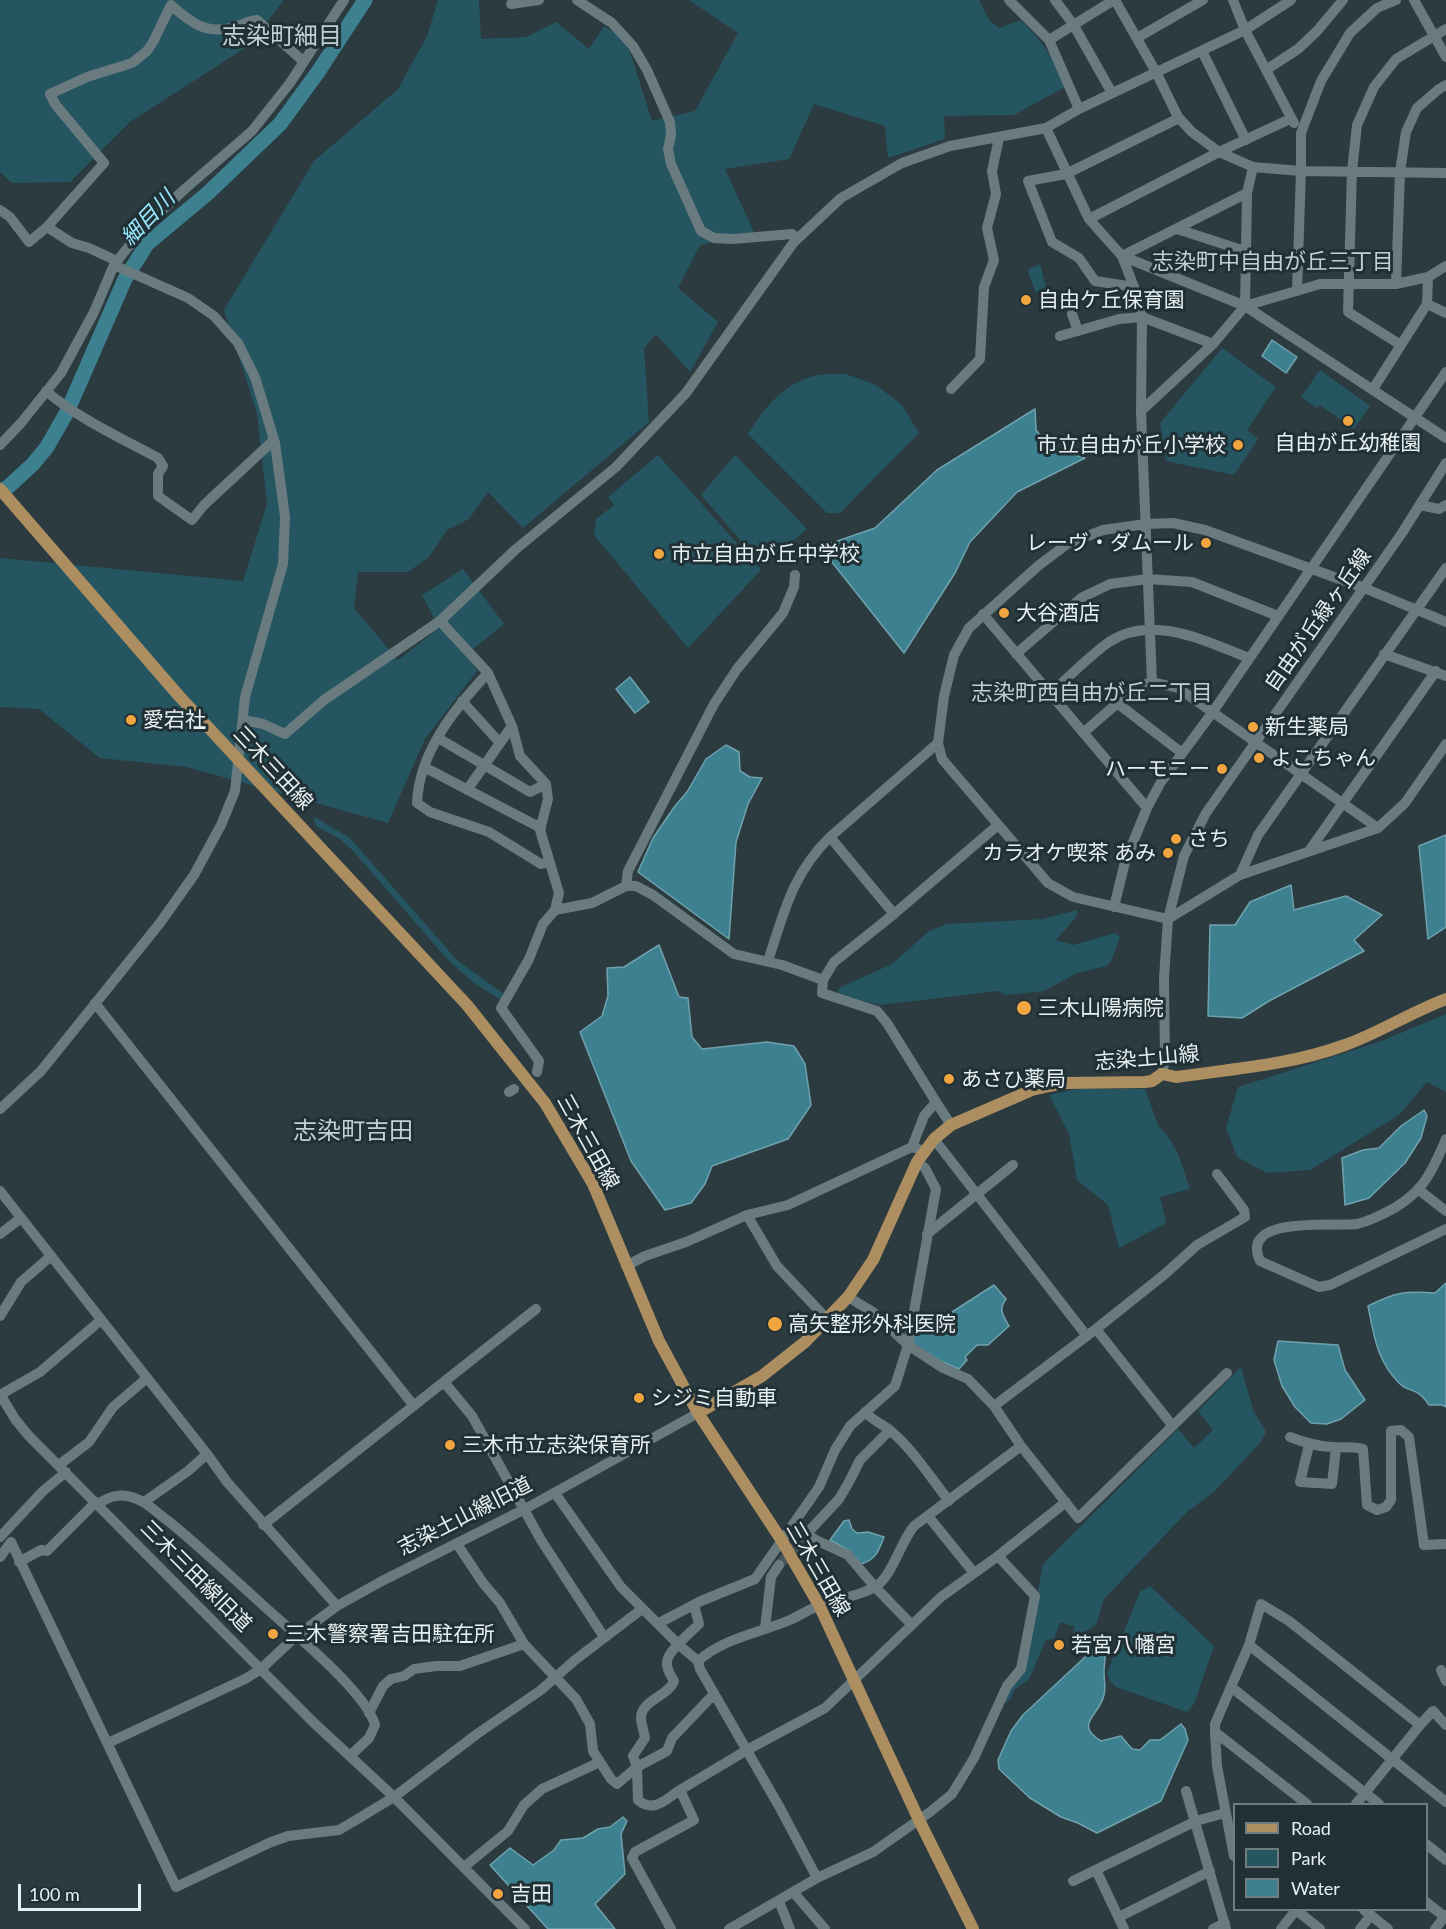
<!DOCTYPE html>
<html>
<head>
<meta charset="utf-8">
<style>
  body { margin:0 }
  #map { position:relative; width:1446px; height:1929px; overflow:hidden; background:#2b3b3f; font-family:Lato,sans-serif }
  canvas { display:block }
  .legend { position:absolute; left:1233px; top:1803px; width:195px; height:108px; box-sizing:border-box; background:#213034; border:2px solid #707c80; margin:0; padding:8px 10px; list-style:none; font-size:18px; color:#e6eff2 }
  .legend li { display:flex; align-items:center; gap:12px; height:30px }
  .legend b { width:30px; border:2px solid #707c80 }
  .scale { position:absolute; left:18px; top:1884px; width:123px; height:27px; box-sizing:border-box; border:3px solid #e6eff2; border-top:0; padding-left:8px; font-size:18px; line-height:21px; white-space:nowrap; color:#e6eff2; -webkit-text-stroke:4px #213034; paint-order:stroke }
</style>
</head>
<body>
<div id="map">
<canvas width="1446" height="1929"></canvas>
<ul class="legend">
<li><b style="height:8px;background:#ad8e60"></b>Road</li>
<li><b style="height:16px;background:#255561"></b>Park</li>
<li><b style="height:16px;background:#3d8191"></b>Water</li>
</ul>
<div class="scale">100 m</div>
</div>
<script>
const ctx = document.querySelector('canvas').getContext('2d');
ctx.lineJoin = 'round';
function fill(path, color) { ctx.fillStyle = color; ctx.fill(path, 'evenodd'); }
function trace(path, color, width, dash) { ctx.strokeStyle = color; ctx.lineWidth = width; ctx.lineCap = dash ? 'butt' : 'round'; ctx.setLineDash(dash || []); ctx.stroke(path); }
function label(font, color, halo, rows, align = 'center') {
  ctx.font = font + ' Lato,"Noto Sans JP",sans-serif'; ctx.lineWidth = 6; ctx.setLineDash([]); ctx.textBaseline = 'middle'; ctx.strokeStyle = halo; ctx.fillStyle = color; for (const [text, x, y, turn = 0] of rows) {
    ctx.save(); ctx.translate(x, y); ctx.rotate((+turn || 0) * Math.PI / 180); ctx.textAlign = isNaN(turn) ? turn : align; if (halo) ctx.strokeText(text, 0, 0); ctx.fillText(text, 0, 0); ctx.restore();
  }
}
const green = new Path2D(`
  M0 0H284L248 46 130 122 70 182 12 183 0 172Z
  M438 0H479L481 39 526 37 556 22 589 49 604 26 626 39 652 121 695 111 738 33 689 0H979L989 20 999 28 1021 20C1044 43 1053 57 1065 87L1014 115 944 116 945 139 888 158 885 126 814 104 789 159 725 169 754 232 700 245 678 288 718 322 690 372 656 334 644 348 649 422 523 528 488 492 469 519 447 530 429 557 408 572H358L354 608 398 660 439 628 422 595 463 569 504 624 467 654 477 671 425 739 388 823 187 767 100 758 39 709 0 707V558L243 581 267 504 257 413 224 310 314 161 398 89 427 36Z
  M1040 264 1046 287 1036 293 1028 272 1029 269Z
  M1222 348 1276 387 1247 430 1258 439 1234 475 1166 461 1160 423Z
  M1320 370 1370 406 1354 429 1320 405 1317 408 1301 397Z
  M846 374 876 385 902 405 919 433 840 513H827L748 434C765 407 781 386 813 376 823 373 836 375 846 374Z
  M658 455 761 570 688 648 594 535 596 519 614 505 608 497Z
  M735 455 807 529 763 566 701 495Z
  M313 816 350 838 457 960 504 994 500 999 475 984 448 960 354 852 340 839 316 826Z
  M1077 910V916L1056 940 1073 945 1115 933 1120 937 1111 961 1107 966 1077 973 1044 991 1006 995 998 991 880 1005 859 1000 838 993 839 988 892 964 929 931 947 924 1043 919Z
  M1446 1014V1092L1427 1082 1399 1115 1310 1170 1267 1173 1237 1157 1226 1128 1238 1087 1379 1042Z
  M1076 1089H1145L1158 1125 1166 1134 1178 1153 1190 1189 1160 1197 1166 1223 1119 1248 1108 1205 1077 1180 1069 1134 1049 1095Z
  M1241 1367 1253 1410 1266 1432 1260 1443 1214 1492 1187 1512 1104 1599 1096 1625 1086 1631 1076 1648 1069 1643 1075 1627 1060 1622 1054 1639 1046 1640 1029 1679 1014 1690 1011 1698 1006 1703V1694L1022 1674 1043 1564 1178 1429 1194 1448 1213 1430 1198 1411Z
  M1150 1586 1214 1646 1194 1704 1187 1712 1116 1687 1110 1681 1107 1673 1140 1592Z`);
const water = new Path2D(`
  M1272 340 1297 357 1286 373 1262 356Z
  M1035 409 1036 430 1049 447 1085 458 1017 492 970 542 955 573 904 653 820 547 875 528 937 470Z
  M630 677 649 702 635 713 616 689Z
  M726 745 739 752 740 771 750 777 762 778 748 804 736 842 729 939 638 872 653 838 675 806 687 792 706 759Z
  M1446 835V927L1428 939 1419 846Z
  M1291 885 1294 910 1346 896 1382 915 1354 940 1364 951 1269 1001 1242 1018 1208 1016 1210 925H1235L1250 902Z
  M659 945 679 997 688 998 692 1037 702 1049 767 1042 794 1046 805 1064 811 1105 788 1139 712 1166 705 1184 691 1203 665 1210 631 1161 580 1032 602 1016 608 996 607 968 624 967Z
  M1424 1110 1427 1116 1421 1138 1405 1163 1369 1198 1345 1205 1342 1158 1363 1150 1379 1148 1401 1126Z
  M1446 1283V1407L1442 1405H1429C1417 1386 1410 1394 1399 1383 1377 1361 1374 1336 1368 1306 1396 1292 1404 1291 1435 1293Z
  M994 1285 1006 1299C998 1310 1003 1315 1009 1326L988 1345H977L965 1357 967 1360 959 1369 938 1360 913 1345 916 1317 949 1314Z
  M1278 1341 1338 1345 1345 1370 1365 1400 1341 1419 1327 1424 1311 1423 1295 1407 1282 1386 1274 1360Z
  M849 1520 852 1529 857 1533 868 1532 884 1537C879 1550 876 1560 861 1564L850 1551 830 1540 844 1521Z
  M1099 1644 1105 1648C1106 1657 1104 1664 1104 1672 1104 1680 1106 1688 1104 1695 1100 1715 1073 1724 1101 1741L1121 1736 1132 1749 1140 1750 1150 1740H1160L1181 1724 1185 1729 1188 1740 1161 1801 1097 1833 1078 1823 1061 1817 1030 1798 999 1769 998 1760 1011 1731 1023 1715Z
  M623 1817 627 1821 621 1834 625 1874 595 1904 615 1929H548L490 1865 510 1848 533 1865 554 1850 561 1840 583 1838 598 1829 610 1827Z`);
const river = new Path2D(`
  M0 491 7 488 33 464 47 447 67 412 125 279 147 244 208 193 280 124 318 72 365 0`);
const minorTunnel = new Path2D(`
  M779 1565 811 1529`);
const minor = new Path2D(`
  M577 0 612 23 633 46 647 70 670 122 671 135 668 149 671 164 701 231 714 238 733 239 792 234 797 239
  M1009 0 1049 40 1079 109
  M1055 0 1073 24 1112 93
  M1115 0 1156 72 1178 117 1192 132 1219 152 1253 167 1301 171 1446 173
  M1233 0 1245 30 1294 123
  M1414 0 1446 57
  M511 4 539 0
  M1137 38 1203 0
  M1049 40 1114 0
  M1202 51 1246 140
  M1266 70 1298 49 1317 31 1343 0
  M1046 128 1089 219 1122 256 1134 287 1142 317 1141 411 1152 682
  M0 210 10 217 29 242 47 227 104 163 55 104 50 94 87 77 132 63 147 51 153 42 171 5C189 21 204 34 230 28 239 26 248 21 257 20L304 62
  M1089 219 1219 152 1290 119
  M47 227 72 243 89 248 117 261
  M1177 229 1245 251
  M1122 256 1245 306 1446 438
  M1122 256 1247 193
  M1396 284 1400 172 1406 132 1417 108 1439 89 1446 85
  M1134 287 1095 281 1079 258 1052 242 1028 181 1066 174 1179 118
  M1297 291 1301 171V133L1321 81 1350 33 1377 8 1396 0
  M1427 304 1446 313
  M1245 306 1247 193 1253 167
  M1072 314 1078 331
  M1060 336 1119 319 1142 317 1213 344
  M1401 345 1348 312 1352 171 1357 125 1374 87 1396 59 1446 29
  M951 389 980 359 984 287 994 260 987 228 996 194 992 171 999 138
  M1373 389 1427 304 1428 277
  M46 391C79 419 121 438 158 458L163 466 158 474V496L192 520 204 505 274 440
  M1141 411 1213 344 1245 306 1320 284H1396L1428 277 1446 266
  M0 445 21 423 61 373 94 312 114 265 144 227 186 188 252 131 290 83 344 0
  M1420 505 1439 509 1446 505
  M983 614 1147 808
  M440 621 488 673 512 726 520 756 546 784 548 799 540 830 559 893 555 910 543 924 529 959 501 1008 539 1061 537 1072
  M1446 622 1364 588 1205 530 1173 523 1146 524 1103 530 1067 544 1038 566 969 628 954 655 944 696 938 743 942 759 1048 883 1073 897 1168 919 1240 875 1378 828 1405 803 1446 744
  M1016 654 1081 598 1110 584 1148 579 1192 582 1278 616
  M1384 654 1446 676
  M488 673C455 708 419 752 417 803L430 812 489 832 541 864 549 862
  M1050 694C1069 677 1088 657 1109 642 1152 613 1207 642 1249 658
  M462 701 500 743
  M1117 703 1182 753
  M244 720 263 724 285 734 324 700 440 621 516 549 616 467 686 393 794 242 841 198 902 163 950 146 1046 128 1079 109 1245 30 1291 0
  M1083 733 1135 688 1152 682 1178 688 1378 828
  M438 738 530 792 546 784
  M938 743 830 837 894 914 998 825
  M424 767 541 828
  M467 790 512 726
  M1309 851 1436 671
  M1240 875 1258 835 1446 568
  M626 886 628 871 714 704 737 669 783 613 794 587 795 575
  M1114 907 1125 862 1147 808 1161 782 1212 713 1446 372
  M555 910 592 903 626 886H636L653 895 734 954 782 965 823 980
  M894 914 834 962 823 980 822 993 877 1011 887 1023 936 1102 924 1116 912 1147 924 1151
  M768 961C784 913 792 874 830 837
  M95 1003 414 1406
  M1162 1074 1165 1060 1164 978 1168 919 1184 856 1206 813 1402 533 1446 463
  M509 1092 514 1089
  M936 1102 951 1125
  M0 1109 41 1071 160 923 194 875 221 825 235 791 245 697 283 564 285 517 275 443 255 377 238 343 214 316 188 298 114 265
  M934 1139 1086 1335
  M1446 1139C1431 1175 1421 1196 1383 1214 1375 1218 1365 1222 1357 1224 1332 1227 1239 1215 1260 1261L1319 1287 1330 1285 1446 1229
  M1419 1190 1446 1211
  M0 1191 207 1454 227 1482 337 1606
  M747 1215 777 1266 827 1319
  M0 1234 21 1218
  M927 1234 1013 1165
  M626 1266 645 1256 686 1242 747 1215 788 1205 912 1147
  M848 1297 873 1312 908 1345 943 1368 968 1379 994 1406 1021 1446 1078 1518 1227 1373
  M0 1316 21 1282 51 1256
  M1096 1329 1172 1425
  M444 1382 472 1416 541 1540 604 1637
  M0 1394 15 1419 28 1435 313 1722 394 1797 525 1929
  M0 1395 40 1372 101 1320
  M994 1406 1096 1329 1165 1274 1197 1245 1245 1217 1244 1210 1217 1174
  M865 1412C873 1421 883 1424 892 1432 914 1451 931 1478 949 1501
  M1290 1437C1305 1443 1318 1447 1334 1447 1345 1448 1353 1446 1363 1449L1367 1505 1377 1510 1386 1507 1391 1500V1431L1401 1430 1409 1437 1424 1545 1446 1544
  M1309 1445 1300 1482 1332 1484 1336 1448
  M59 1465 89 1442 113 1407 147 1378
  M555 1493 621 1587 679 1645 698 1661 700 1669 780 1808 817 1878
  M144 1502 188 1471 207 1454
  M98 1504C111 1495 122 1493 137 1499 148 1503 157 1513 167 1520 197 1544 224 1570 253 1596 281 1623 366 1690 375 1725L369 1738 350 1756
  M928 1516 974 1573
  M263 1525 536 1309
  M793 1526 818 1541 848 1555 875 1587 912 1625
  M811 1529 839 1499 849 1482 860 1460 890 1430
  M0 1537 43 1491 66 1472
  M457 1544 483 1583 500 1603 524 1644 576 1699 590 1724 593 1751 611 1779 617 1784 637 1767 667 1751 672 1738 714 1694
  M0 1557 11 1542 176 1887 269 1843 288 1836 339 1830 356 1820 394 1797 477 1734 541 1690 575 1660 642 1609
  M19 1562 41 1550 47 1551 96 1502
  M659 1623 701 1601 755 1579 819 1487 835 1450 850 1426 895 1386 908 1345 936 1189 925 1168 917 1162
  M765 1628 771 1577 779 1565
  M1249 1645 1446 1802
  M698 1661C724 1638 759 1633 790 1620 801 1615 811 1608 823 1604 838 1599 862 1595 875 1587 892 1577 900 1543 914 1526L1021 1446
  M1441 1670 1446 1681
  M1231 1687 1379 1804
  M369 1713 383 1686 391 1679 404 1676 414 1669 436 1666H460L524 1644
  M1420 1725 1433 1711 1446 1725
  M1215 1732 1217 1766 1234 1856
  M108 1743 245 1679 261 1669 296 1636 337 1606 382 1581 525 1509 698 1413
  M680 1790C667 1798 654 1814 638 1800L637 1767 633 1756 645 1738C644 1731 641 1724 641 1718 641 1700 669 1696 674 1681 671 1676 666 1669 667 1662 667 1652 691 1632 699 1624L694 1605
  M1186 1791 1226 1929
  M1307 1804 1215 1732V1724L1249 1645 1261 1604 1289 1621 1420 1725 1356 1804
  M1426 1844 1446 1860
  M464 1867 508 1831 524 1805 542 1789 600 1762
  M1096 1870 1124 1929
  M1073 1881 1196 1821 1225 1813
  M794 1893 825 1929
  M779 1901 790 1929
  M1426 1902 1446 1918
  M1296 1910 1320 1929
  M1364 1910 1388 1929
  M1119 1917 1210 1871
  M671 1929 632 1858 635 1852 694 1820 680 1790 747 1750 825 1708 941 1597 998 1556 1066 1502
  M729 1929 817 1878 873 1852 930 1812 952 1794 974 1758 1007 1686 1021 1669 1035 1596 998 1556
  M1213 1929 1225 1923
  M1281 1929 1296 1910
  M1360 1929 1371 1915
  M1435 1929 1446 1915`);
const major = new Path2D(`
  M0 489 179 696 467 1005 545 1103 593 1184 659 1341 698 1413 782 1541 819 1605 919 1820 973 1929
  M698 1413 762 1376 805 1342 848 1297 873 1260 917 1162 934 1139 951 1125 1032 1090 1049 1086 1065 1083 1145 1082 1152 1081 1162 1074 1176 1077C1232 1069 1291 1065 1345 1045 1379 1033 1411 1012 1446 999`);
const markers = [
  [1026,300,6,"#f1a540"],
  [1348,421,6,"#f1a540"],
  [1238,445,6,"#f1a540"],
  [1206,543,6,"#f1a540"],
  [659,554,6,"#f1a540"],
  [1004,613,6,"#f1a540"],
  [131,720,6,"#f1a540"],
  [1253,727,6,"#f1a540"],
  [1259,758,6,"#f1a540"],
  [1222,769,6,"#f1a540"],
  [1176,839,6,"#f1a540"],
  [1168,853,6,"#f1a540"],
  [1024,1008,8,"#f1a540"],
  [949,1079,6,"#f1a540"],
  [775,1324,8,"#f1a540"],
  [639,1398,6,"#f1a540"],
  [450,1445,6,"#f1a540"],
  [273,1634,6,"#f1a540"],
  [1059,1645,6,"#f1a540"],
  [498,1894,6,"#f1a540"]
];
const poiNames = [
  ["自由ケ丘保育園",1038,300],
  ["自由が丘幼稚園",1348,443,"center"],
  ["市立自由が丘小学校",1226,445,"right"],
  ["レーヴ・ダムール",1194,543,"right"],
  ["市立自由が丘中学校",671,554],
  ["大谷酒店",1016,613],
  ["愛宕社",143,720],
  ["新生薬局",1265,727],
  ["よこちゃん",1271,758],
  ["ハーモニー",1210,769,"right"],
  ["さち",1188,839],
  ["カラオケ喫茶 あみ",1156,853,"right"],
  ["三木山陽病院",1038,1008],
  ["あさひ薬局",961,1079],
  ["高矢整形外科医院",788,1324],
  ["シジミ自動車",651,1398],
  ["三木市立志染保育所",462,1445],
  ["三木警察署吉田駐在所",285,1634],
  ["若宮八幡宮",1071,1645],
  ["吉田",510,1894]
];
const streetNames = [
  ["自由が丘緑ヶ丘線",1318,620,-55],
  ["三木三田線",273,768,47],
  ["志染土山線",1147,1058,-5],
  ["三木三田線",588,1142,61],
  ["志染土山線旧道",465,1516,-27],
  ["三木三田線",818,1569,60],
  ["三木三田線旧道",196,1576,45]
];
const waterNames = [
  ["細目川",148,218,-46]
];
const neighbourhoodNames = [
  ["志染町中自由が丘三丁目",1273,262],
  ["志染町西自由が丘二丁目",1092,693]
];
const quarterNames = [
  ["志染町細目",282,36],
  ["志染町吉田",353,1131]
];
fill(green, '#255561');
fill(water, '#3d8191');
trace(water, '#70a2ae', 1.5);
trace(river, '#3d8191', 15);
trace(minorTunnel, '#47565a', 10, [10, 5]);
trace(minor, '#6a7b80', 10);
trace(major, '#ad8e60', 12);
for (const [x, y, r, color] of markers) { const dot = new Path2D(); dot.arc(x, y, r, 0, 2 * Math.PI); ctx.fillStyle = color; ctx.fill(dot); trace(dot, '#213034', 2); }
label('21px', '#e6eff2', '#213034', poiNames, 'left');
label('21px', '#e6eff2', '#213034', streetNames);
label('italic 22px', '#99e8fd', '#213034', waterNames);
label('22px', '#bed1d6', '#213034', neighbourhoodNames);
label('24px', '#bed1d6', '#213034', quarterNames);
</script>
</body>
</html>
